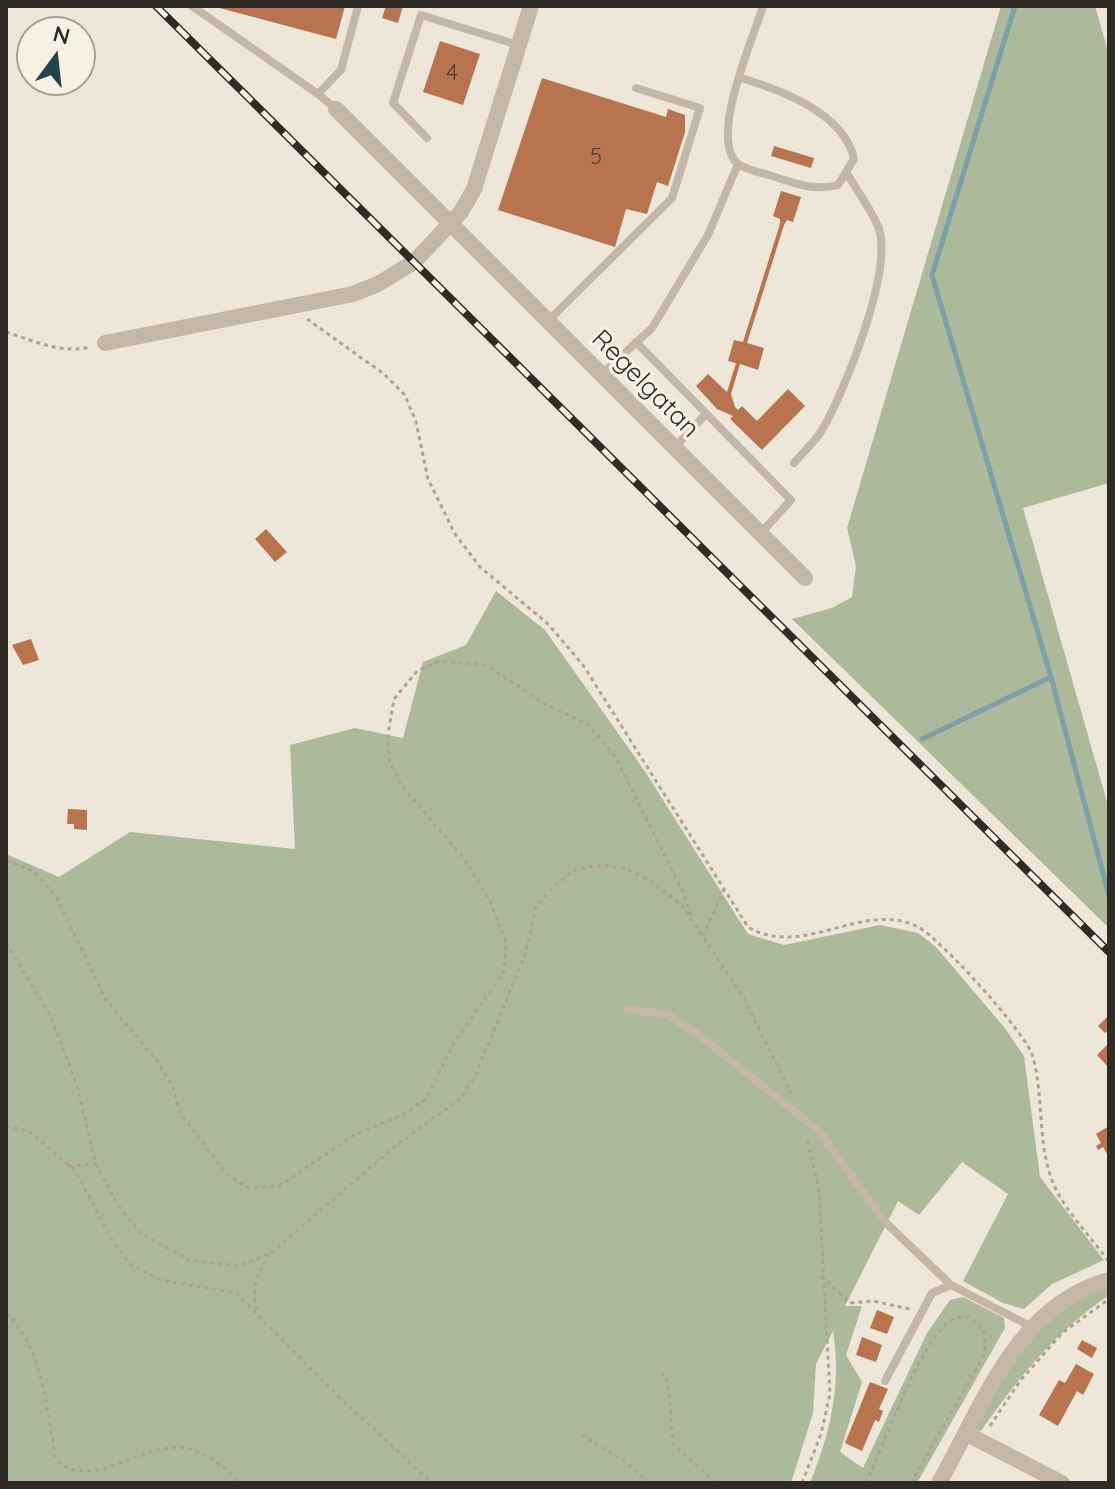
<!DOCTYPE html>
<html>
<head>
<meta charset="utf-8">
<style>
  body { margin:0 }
  #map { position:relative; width:1115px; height:1489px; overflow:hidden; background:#ede6d9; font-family:Quicksand,sans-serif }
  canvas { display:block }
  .frame { position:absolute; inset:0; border:8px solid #312b26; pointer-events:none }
  .north { position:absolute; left:16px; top:16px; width:80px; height:80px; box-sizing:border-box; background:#f6f0e5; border:2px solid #a7a199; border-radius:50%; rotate:15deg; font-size:22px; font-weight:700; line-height:32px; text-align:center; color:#312b26 }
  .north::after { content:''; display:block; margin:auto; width:28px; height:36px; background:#21454d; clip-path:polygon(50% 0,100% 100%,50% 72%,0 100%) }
</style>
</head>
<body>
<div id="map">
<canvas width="1115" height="1489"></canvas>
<div class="frame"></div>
<div class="north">N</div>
</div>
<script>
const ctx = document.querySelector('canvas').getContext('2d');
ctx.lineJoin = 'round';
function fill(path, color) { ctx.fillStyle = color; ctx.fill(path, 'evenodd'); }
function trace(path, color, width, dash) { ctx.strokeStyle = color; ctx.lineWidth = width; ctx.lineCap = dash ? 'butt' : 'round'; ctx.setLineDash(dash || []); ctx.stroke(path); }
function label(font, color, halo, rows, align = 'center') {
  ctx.font = font + ' Quicksand,sans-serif'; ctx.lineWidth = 7; ctx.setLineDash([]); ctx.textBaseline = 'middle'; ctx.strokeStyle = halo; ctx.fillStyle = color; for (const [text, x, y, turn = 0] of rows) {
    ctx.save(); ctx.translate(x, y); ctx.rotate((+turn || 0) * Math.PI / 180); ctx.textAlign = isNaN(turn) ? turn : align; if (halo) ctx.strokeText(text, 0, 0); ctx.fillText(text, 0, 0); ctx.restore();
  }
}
const green = new Path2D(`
  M1001 6H1095L1109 55V483L1023 508 1109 809V928L792 619 832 608 852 597 856 566 847 528Z
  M496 591 545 630 644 770 748 934 784 945 880 925 918 933 936 947 1004 1027 1024 1056 1040 1177 1104 1260 1052 1284 1024 1309 1003 1303 963 1281 1008 1194 962 1162 919 1215 898 1201 845 1306H862L846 1355 862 1382 840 1452 863 1468 927 1333 950 1300 963 1297 1004 1318 1005 1328 917 1483H810C830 1434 842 1384 833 1331L816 1364 813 1413 791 1483H6V854L59 877 130 832 295 849 290 745 355 728 403 738 423 662 466 645Z
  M1109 1288V1295C1054 1333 1019 1377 981 1431L974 1429C1008 1372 1039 1306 1109 1288Z`);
const stream = new Path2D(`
  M1015 6 932 275 1051 677 1109 896
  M922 739 1051 677`);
const building = new Path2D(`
  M212 6H345L336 39Z
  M386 6H403L398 23 382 18Z
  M440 41 480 54 463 105 423 92Z
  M542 78 666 117 668 109 685 115V132L668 186 657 182 647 214 626 209 615 247 498 210Z
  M774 146 814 158 811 168 771 156Z
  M781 191 801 197 793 222 787 220 784 225 747 343 764 348 758 370 740 364 731 394 735 407 738 410 742 406 757 421 788 389 805 406 762 450 730 419 733 416 717 409 696 386 708 374 727 392 736 363 728 361 734 340 743 342 780 224V219L773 216Z
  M266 529 287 552 275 562 255 539Z
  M31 639 39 660 23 665 12 645Z
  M68 809 87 810V830L74 829V824H67Z
  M1109 1015V1029L1105 1033 1098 1026Z
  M1109 1043V1068L1097 1055Z
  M1109 1126V1157L1103 1147 1098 1150 1096 1146 1101 1143 1096 1134Z
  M877 1310 894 1317 887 1334 870 1328Z
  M862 1337 882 1345 876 1362 856 1355Z
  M1082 1340 1097 1348 1092 1358 1077 1349Z
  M1076 1364 1094 1374 1083 1395 1077 1391 1058 1426 1039 1415 1059 1380 1065 1383Z
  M870 1382 888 1389 879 1409 883 1411 879 1422 875 1420 862 1451 845 1443Z`);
const path = new Path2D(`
  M307 319 384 374 405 395 416 422 428 479 455 534 480 567 548 624 583 665 748 927C803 960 863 899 918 927 940 938 1027 1034 1033 1057 1044 1098 1037 1143 1053 1183 1065 1211 1091 1237 1109 1262
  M6 332C34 341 61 354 91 347
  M6 860 34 872 56 896 106 1000 158 1062 173 1087 180 1113 226 1174 249 1188 279 1186 354 1135 404 1114 426 1099 455 1041 504 972 506 943 491 903 465 860 402 786 390 763 387 740 394 699 418 670 440 661 486 665 543 703 589 725 616 758 683 892 692 918
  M703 936 724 889
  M6 943 51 1017 77 1085 96 1164 118 1205 140 1233 189 1260 239 1266 271 1253 399 1143 460 1099 475 1076 525 955 536 907 551 889 576 869 604 865 626 869 648 879 682 905 743 997 791 1093
  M6 1126 29 1131 76 1172 112 1240 130 1264 161 1280 236 1293 336 1394 432 1483
  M69 1166 96 1164
  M821 1276 850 1303 873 1301 910 1309
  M257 1310C250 1289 258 1272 270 1254
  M6 1313C44 1348 46 1411 56 1459 82 1489 130 1455 162 1449 192 1442 220 1460 238 1483
  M662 1372 668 1382 673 1444 716 1483
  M990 1426 1020 1381 1062 1333 1109 1299
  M581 1435 624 1461 649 1483
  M802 1483 821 1434 830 1394 819 1190 807 1138
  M866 1483C886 1440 914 1357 945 1325 952 1318 959 1317 968 1317L984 1330 985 1354 911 1483`);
const service = new Path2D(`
  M192 6 318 94
  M741 78C781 90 844 113 854 159L838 185C815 191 795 184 772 176 763 173 746 170 738 164 708 139 753 39 763 6
  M336 109 318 94 341 70 358 6
  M427 138 393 103 421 15 518 45
  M548 321 672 198 700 108 636 88
  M636 342 791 500 761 533
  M602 374 652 328 708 235 738 164
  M675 447 706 414
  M794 463C803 452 815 442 822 430 845 391 893 271 879 229 872 210 857 191 848 175
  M628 1009 668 1015 699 1035 819 1131 884 1221 951 1285 1030 1326
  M885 1381 932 1293 951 1285`);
const minor = new Path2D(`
  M336 109 805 578
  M105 343 353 294 378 284 414 262 461 212 474 189 531 6
  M967 1434 1062 1483
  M939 1483C982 1407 1016 1305 1109 1280`);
const rail = new Path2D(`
  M156 6 1109 952`);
const numberNames = [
  ["4",452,73],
  ["5",596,157]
];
const streetNames = [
  ["Regelgatan",645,384,45]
];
fill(green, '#acba9b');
trace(stream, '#7ca0a7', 5);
fill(building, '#b7744e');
trace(path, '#afa291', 3, [4, 4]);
trace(service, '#c4b7a7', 8);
trace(minor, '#c4b7a7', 16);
trace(rail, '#312b26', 8);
trace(rail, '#f6f0e5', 5, [15]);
label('22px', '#523d30', null, numberNames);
label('26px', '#312b26', '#f6f0e5', streetNames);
</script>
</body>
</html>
